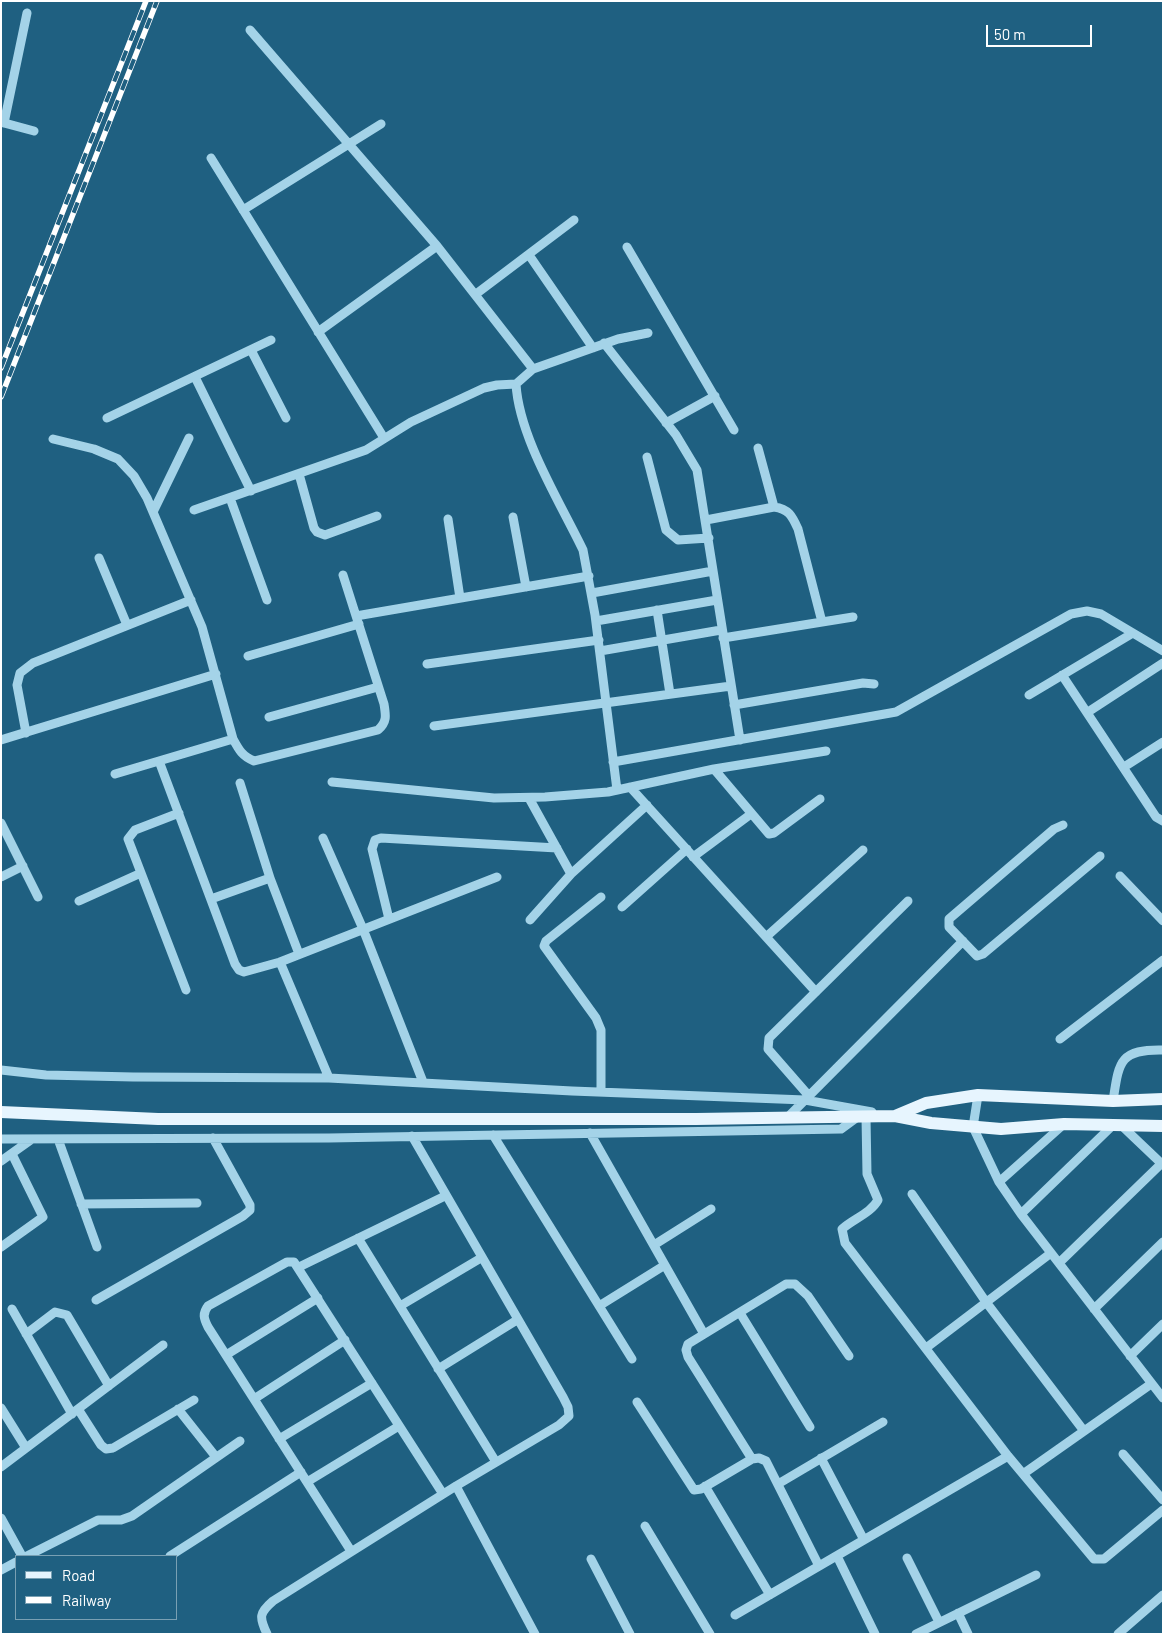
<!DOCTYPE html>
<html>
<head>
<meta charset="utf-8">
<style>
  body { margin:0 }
  #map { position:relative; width:1164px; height:1635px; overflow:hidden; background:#1f6081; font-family:Barlow,sans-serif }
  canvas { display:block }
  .frame { position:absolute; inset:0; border:2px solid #fff; pointer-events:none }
  .legend { position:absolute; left:15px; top:1555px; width:162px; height:65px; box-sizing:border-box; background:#1f6081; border:1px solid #79a0b3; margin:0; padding:6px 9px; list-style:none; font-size:15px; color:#fff }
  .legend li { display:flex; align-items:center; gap:10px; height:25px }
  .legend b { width:25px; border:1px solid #79a0b3 }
  .scale { position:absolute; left:986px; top:25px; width:106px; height:22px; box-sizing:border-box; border:2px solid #fff; border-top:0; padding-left:6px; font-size:15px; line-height:18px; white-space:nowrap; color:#fff; -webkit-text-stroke:4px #1f6081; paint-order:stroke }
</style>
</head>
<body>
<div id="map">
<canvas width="1164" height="1635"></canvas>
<div class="frame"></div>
<ul class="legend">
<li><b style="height:6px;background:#e7f5fe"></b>Road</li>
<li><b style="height:6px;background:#fff"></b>Railway</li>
</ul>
<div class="scale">50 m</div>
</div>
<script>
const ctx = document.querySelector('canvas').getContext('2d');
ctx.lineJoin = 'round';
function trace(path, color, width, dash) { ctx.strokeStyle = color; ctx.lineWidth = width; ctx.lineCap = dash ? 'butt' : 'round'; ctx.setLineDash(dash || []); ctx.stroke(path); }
const minor = new Path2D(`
  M250 30 437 246 533 369
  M1 122 34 131
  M4 123 27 13
  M211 158 384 438
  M243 210 381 124
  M627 247 734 430
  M529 255 593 348
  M476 294 574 220
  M318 332 437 246
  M604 343 676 435 697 470 740 740
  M251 350 286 418
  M195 377 251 491
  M107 418 271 340
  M666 423 715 396
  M53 439 94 449 118 459 134 476 147 498 202 627 233 739C239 750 242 756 254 761L378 730C387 722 386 716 384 704L343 575
  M758 448 774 507
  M647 457 666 530 678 540 709 538
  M299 474 314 528 317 532 325 535 377 516
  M230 498 267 600
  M194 510 366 450 411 422 484 388 497 385 516 384
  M153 512 189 438
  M513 517 526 587
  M448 519 460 598
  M706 520 774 507C789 509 792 516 798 529L822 622
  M99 558 127 625
  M592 593 713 571
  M657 610 670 694
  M356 616 589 576
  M596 621 717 600
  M723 638 853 617
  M600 651 721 630
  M248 656 359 624
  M427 664 599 640
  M1062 675 1156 817 1163 821
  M1029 695 1133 633
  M734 705 863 683 874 684
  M1088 712 1163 663
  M269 717 378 687
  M434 726 731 686
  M26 733 17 685 20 673 33 663 191 600
  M1 740 216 674
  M159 761 235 964 239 970 244 972 280 962 497 877
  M613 762 896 712 1071 614 1087 611 1101 614 1163 651
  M1124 767 1163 742
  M714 769 769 834 774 833 820 799
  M115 774 233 739
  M332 782 494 798 545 797 608 792 714 769 826 751
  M240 783 270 878 299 954
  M630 787 816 992
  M617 790 595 615 583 550C560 502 519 437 516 384L533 369 618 339 648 333
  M529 798 571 874
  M179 813 135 830 128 839 186 990
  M1 823 38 897
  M1063 825 1054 829 949 919V927L977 956 983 954 1100 856
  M323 838 363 929 423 1082
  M693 857 751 814
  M1120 876 1163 921
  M1 877 23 866
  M601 897 546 941 544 946 596 1018 601 1030V1092
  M211 899 270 878
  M79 901 141 873
  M622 907 687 849
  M389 919 372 849 375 840 381 838 557 848
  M530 920 571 874 647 805
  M766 937 863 850
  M280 962 329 1078
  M1060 1039 1163 960
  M1 1070 46 1075 133 1077 329 1078 572 1091 805 1100 872 1112
  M978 1095 973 1127 999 1182 1021 1214 1163 1398
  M809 1096 768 1049 769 1038 908 901
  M1113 1101C1119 1062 1119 1049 1163 1050
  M866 1117 867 1174 878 1200C871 1213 853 1219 842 1229L845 1243 1008 1456 1094 1559H1104L1163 1510
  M787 1118 963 941
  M1122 1126 1163 1165
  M590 1133 704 1334
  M493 1135 632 1359
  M1 1139 329 1138 841 1129 856 1118
  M58 1139 97 1247
  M1 1161 32 1139
  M999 1182 1064 1124
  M912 1194 986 1302 1084 1431
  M81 1204 197 1203
  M1021 1214 1112 1126
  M358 1238 496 1462
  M654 1245 711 1209
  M1 1247 43 1217 12 1154
  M1059 1263 1161 1164
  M299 1267 445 1196
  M96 1300 243 1216 250 1210V1205L213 1138
  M400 1306 481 1258
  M599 1306 665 1265
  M12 1309 72 1414
  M1094 1309 1163 1242
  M740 1313 810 1427
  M26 1334 55 1312 67 1315 109 1386
  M926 1348 1051 1253
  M226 1355 318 1298
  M1130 1356 1163 1324
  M438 1369 517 1320
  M254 1399 345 1340
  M637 1402 694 1490 701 1489 752 1459 759 1458 766 1461 819 1566
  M1 1408 26 1448
  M78 1409 101 1445 106 1449 113 1448 194 1400
  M178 1409 216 1457
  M279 1439 372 1383
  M1123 1454 1163 1500
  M821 1458 864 1540
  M752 1459 688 1357 686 1350 688 1344 786 1284H795L808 1296 849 1356
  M1 1467 163 1345
  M1023 1474 1151 1384
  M307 1482 399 1426
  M778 1484 883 1422
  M456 1486 535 1634
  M705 1486 770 1595
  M1 1518 22 1556
  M645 1526 710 1634
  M351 1551 208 1327C204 1319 202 1314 208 1306L287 1262H294L443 1494
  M27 1556 98 1520H121L132 1516 240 1441
  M170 1556 301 1472
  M837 1556 875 1634
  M907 1558 939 1622
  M591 1559 630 1634
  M1 1570 16 1562
  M958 1613 968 1634
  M735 1615 1008 1456
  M267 1634C259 1617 259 1613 273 1601L456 1486 559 1425 569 1416 568 1407 563 1397 412 1136
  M916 1634 1036 1575
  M1118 1634 1163 1595`);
const major = new Path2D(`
  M1 1112 158 1119H696L895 1116 931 1123 1001 1129 1064 1124 1163 1126
  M895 1116 926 1103 978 1095 1113 1101 1163 1099`);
const rail = new Path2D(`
  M1 368 146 1
  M1 397 157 1`);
trace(minor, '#a4d3e8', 9);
trace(major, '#e7f5fe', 12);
trace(rail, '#fff', 5.5);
trace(rail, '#1f6081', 4, [11]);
</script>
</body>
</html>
